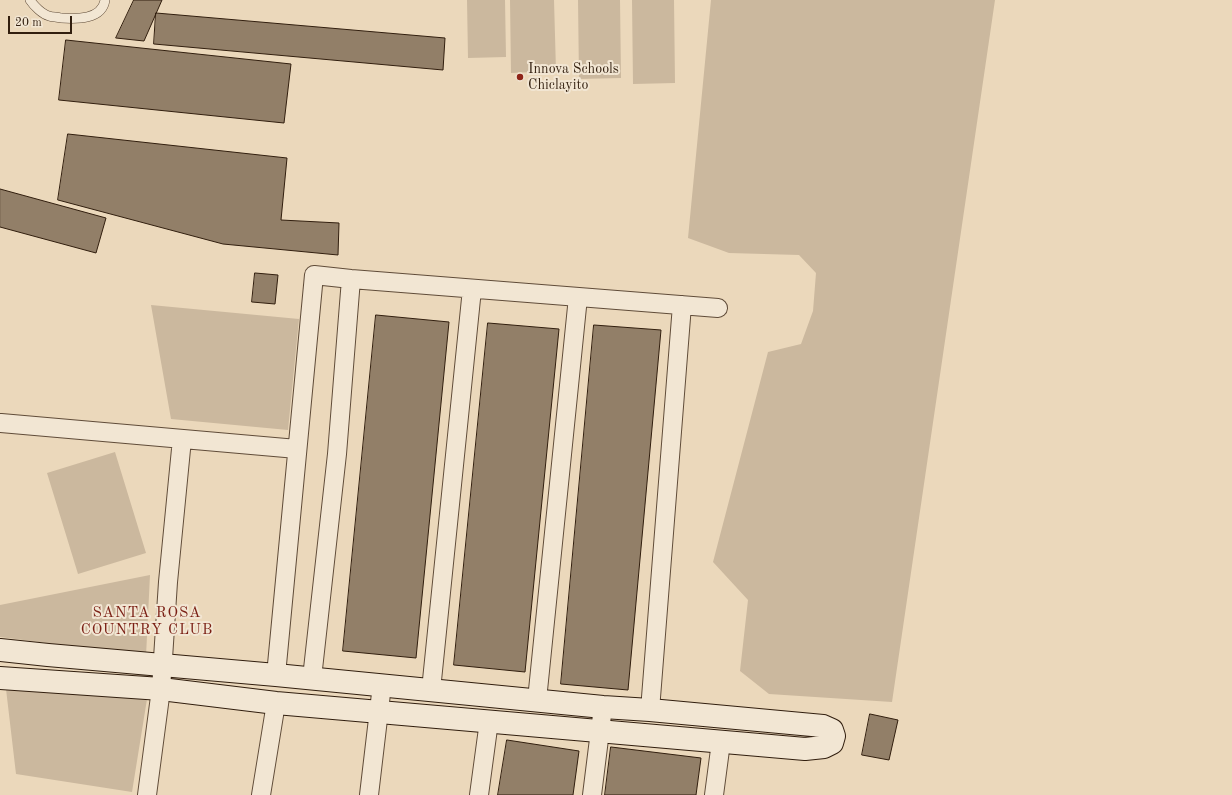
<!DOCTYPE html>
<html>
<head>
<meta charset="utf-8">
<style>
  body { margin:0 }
  #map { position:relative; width:1232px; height:795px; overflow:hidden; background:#ebd8bb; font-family:"Old Standard TT",serif }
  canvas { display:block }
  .scale { position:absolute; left:8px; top:16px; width:64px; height:18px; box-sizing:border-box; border:2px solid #311e0e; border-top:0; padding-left:5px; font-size:12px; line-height:14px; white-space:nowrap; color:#311e0e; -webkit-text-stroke:3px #f2e6d3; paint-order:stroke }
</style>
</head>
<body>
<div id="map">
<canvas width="1232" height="795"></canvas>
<div class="scale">20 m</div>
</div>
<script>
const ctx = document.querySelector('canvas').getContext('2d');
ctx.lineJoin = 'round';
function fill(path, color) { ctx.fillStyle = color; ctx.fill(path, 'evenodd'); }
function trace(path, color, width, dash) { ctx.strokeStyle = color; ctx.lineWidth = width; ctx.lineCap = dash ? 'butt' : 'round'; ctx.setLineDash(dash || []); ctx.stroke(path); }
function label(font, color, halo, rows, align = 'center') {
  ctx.font = font + ' "Old Standard TT",serif'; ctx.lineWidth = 4; ctx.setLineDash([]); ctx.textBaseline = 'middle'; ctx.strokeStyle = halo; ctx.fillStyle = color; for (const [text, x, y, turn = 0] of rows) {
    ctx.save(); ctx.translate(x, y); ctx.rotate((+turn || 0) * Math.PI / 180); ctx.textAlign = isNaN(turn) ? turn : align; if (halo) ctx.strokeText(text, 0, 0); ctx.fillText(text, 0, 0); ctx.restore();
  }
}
const green = new Path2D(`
  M467 0H505L506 57 468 58Z
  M510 0H554L556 71 511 73Z
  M578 0H620L621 78 579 79Z
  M632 0H674L675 83 633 84Z
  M711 0H995L892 702 769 694 740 671 748 600 713 562 768 352 801 344 813 311 816 273 799 255 729 253 688 238Z
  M151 305 299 319 288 430 171 419Z
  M115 452 146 553 78 574 47 473Z
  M150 575 146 656 0 637V605Z
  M6 689 147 699 132 792 16 774Z`);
const building = new Path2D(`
  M134 0H162L144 41 116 38Z
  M156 13 445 38 443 70 154 44Z
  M66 40 291 64 284 123 59 100Z
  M68 134 287 158 281 220 339 223 338 255 223 244 58 200Z
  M0 189 106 218 96 253 0 227Z
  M255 273 278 275 275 304 252 302Z
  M376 315 449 322 416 658 343 651Z
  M488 323 559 329 525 672 454 665Z
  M594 325 661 330 628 690 561 684Z
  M870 714 898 720 889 760 862 755Z
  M507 740 579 751 573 795H498Z
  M611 747 701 758 696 795H605Z`);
const lane = new Path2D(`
  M30 0C34 6 42 14 49 16 52 17 57 17 61 18 76 19 102 20 105 0`);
const street = new Path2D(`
  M1 423 297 449
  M276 675 314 275 351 279 718 308
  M312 678 337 454 351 279
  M431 690 472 289
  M537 700 578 297
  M650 710 682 305
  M147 795 161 689 168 582 182 439
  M261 795 276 703
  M369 795 382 685
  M479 795 489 721
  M592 795 603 707
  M714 795 721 742`);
const secondary = new Path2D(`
  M0 650 48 655 276 675 603 707 650 710 823 726 832 730 834 736 832 743 824 747 805 749 276 703 161 689 0 678`);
const markers = [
  [520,77,4,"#8f2418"]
];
const poiNames = [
  ["Innova Schools",528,69],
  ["Chiclayito",528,85]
];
const neighbourhoodNames = [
  ["SANTA ROSA",147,613],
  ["COUNTRY CLUB",147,630]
];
fill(green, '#cbb89e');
fill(building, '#927f68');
trace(building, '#311e0e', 1);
trace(lane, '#604c39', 10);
trace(street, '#604c39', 20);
trace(secondary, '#311e0e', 24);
trace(lane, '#f2e6d3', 9);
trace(street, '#f2e6d3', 18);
trace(secondary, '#f2e6d3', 22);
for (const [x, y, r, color] of markers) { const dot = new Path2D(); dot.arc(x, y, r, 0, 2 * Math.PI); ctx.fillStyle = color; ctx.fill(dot); trace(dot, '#f2e6d3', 1.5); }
label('14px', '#311e0e', '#f2e6d3', poiNames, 'left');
ctx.letterSpacing = '1px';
label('15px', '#7a1f14', '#f2e6d3', neighbourhoodNames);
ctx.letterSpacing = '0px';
</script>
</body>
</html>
